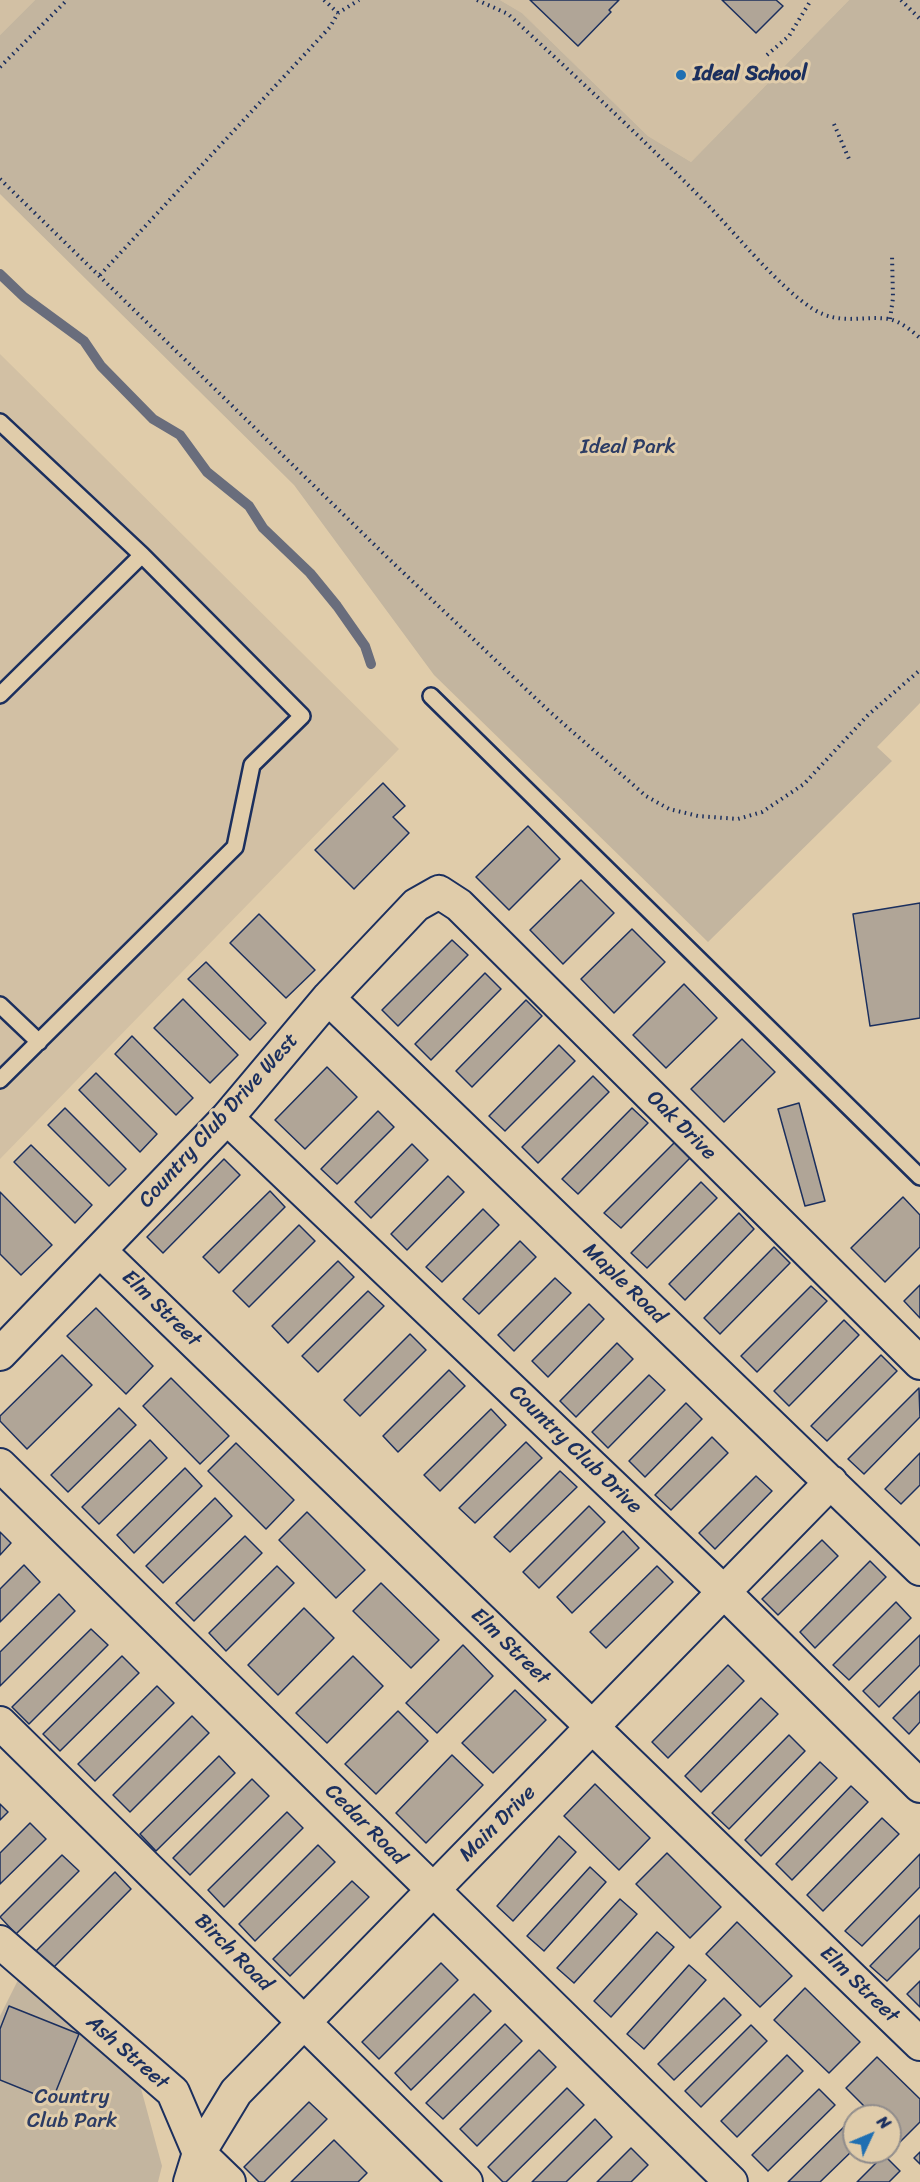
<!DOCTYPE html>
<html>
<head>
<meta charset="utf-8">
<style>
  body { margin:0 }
  #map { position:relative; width:920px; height:2182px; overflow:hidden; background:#e0ccaa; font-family:Sriracha,sans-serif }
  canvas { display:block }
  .north { position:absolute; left:842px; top:2104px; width:60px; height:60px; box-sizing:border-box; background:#e0ccaa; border:2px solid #918d8c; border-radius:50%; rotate:46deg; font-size:16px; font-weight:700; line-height:24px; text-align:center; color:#1b2f5e }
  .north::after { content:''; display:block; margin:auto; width:21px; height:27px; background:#1f6fb2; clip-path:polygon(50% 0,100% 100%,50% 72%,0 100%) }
</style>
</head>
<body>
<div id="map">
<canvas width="920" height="2182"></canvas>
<div class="north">N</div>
</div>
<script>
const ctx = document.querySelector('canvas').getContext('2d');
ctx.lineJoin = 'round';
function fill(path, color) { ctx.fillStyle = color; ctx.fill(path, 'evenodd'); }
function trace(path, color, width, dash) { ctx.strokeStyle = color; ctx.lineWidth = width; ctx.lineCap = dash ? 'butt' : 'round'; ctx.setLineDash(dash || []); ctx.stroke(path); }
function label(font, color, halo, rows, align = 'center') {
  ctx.font = font + ' Sriracha,sans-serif'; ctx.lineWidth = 6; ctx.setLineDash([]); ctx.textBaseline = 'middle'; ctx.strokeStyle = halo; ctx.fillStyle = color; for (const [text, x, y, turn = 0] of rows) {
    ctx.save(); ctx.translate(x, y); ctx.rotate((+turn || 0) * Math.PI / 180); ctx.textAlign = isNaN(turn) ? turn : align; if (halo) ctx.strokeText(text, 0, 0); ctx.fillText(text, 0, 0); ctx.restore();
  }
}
const built = new Path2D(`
  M0 0H35L0 35Z
  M500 0H849L691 162 648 136 522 13Z
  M0 354 399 749 0 1159Z`);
const green = new Path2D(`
  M35 0H500L522 13 648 136 691 162 849 0H920V703L877 747 892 761 708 942 434 675 294 485 0 194V35Z
  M23 1970 136 2070 162 2166 158 2182H0V2016Z`);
const stream = new Path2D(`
  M0 274 24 297 84 341 101 366 153 419 180 435 207 472 249 506 263 528 310 573 337 606 365 646 371 664`);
const building = new Path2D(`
  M530 0H619L609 10 611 12 578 46Z
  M722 0H776L783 6 756 33Z
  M383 783 405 806 393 817 409 833 354 889 315 850Z
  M528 826 560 859 509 910 476 877Z
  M581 880 614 913 563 964 530 930Z
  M920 903V1018L870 1026 853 914Z
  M259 914 315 970 286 998 230 943Z
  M632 929 665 962 614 1013 581 979Z
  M452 940 468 955 398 1026 382 1010Z
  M206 962 266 1023 250 1040 188 979Z
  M485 973 501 989 431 1060 415 1044Z
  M684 984 717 1018 666 1068 633 1035Z
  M183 999 238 1055 210 1083 154 1028Z
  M526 1000 542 1016 472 1087 456 1071Z
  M132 1036 193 1098 176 1115 115 1054Z
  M742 1039 775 1072 724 1122 691 1089Z
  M559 1045 575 1061 505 1131 489 1116Z
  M327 1067 357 1097 305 1149 275 1120Z
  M96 1073 157 1134 140 1152 79 1090Z
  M593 1076 609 1092 538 1163 522 1147Z
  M799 1103 825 1201 805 1206 778 1109Z
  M65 1108 126 1169 109 1186 48 1125Z
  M632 1108 648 1123 578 1194 562 1179Z
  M378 1111 394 1127 337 1184 321 1169Z
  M675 1142 690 1158 621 1228 604 1213Z
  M412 1144 428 1160 371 1218 355 1202Z
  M31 1145 92 1205 75 1223 14 1162Z
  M224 1159 240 1175 163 1253 147 1237Z
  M448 1176 464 1192 407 1250 391 1234Z
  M701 1182 717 1198 647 1268 631 1253Z
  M270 1191 285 1207 219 1273 203 1257Z
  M0 1192 52 1245 21 1275 0 1254Z
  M903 1197 920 1215V1247L885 1282 851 1248Z
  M483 1209 499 1225 442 1282 426 1267Z
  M739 1213 754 1229 685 1300 669 1284Z
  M299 1225 315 1241 249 1307 233 1291Z
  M520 1241 536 1257 479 1314 463 1299Z
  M774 1247 790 1263 720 1334 704 1318Z
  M338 1261 354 1277 288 1343 272 1326Z
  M555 1278 571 1293 514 1351 498 1335Z
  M920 1285V1318L904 1301Z
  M811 1286 827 1301 757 1372 741 1356Z
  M368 1291 384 1306 318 1372 302 1356Z
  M589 1304 604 1319 548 1377 532 1361Z
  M96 1308 153 1366 126 1394 67 1336Z
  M844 1320 859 1335 789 1406 774 1391Z
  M410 1334 426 1350 360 1416 344 1400Z
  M617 1343 633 1359 576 1417 560 1401Z
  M62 1355 92 1385 27 1449 0 1421V1416Z
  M881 1355 897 1371 827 1441 811 1426Z
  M449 1370 465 1386 398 1452 383 1436Z
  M649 1375 665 1390 608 1448 592 1432Z
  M171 1378 229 1436 200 1464 143 1406Z
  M919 1388 920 1417 864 1474 848 1459Z
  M686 1403 702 1419 645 1477 629 1461Z
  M119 1408 136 1425 68 1492 51 1475Z
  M491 1409 506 1425 440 1491 424 1475Z
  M712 1437 728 1453 671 1510 655 1495Z
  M150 1440 167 1458 99 1524 82 1507Z
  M526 1442 542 1458 475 1523 459 1508Z
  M236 1443 294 1500 266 1529 208 1471Z
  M920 1453V1485L901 1504 885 1489Z
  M185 1468 202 1486 134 1553 117 1535Z
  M560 1471 577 1487 510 1552 494 1537Z
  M756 1476 772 1491 715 1549 699 1533Z
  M215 1498 232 1516 163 1583 146 1566Z
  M589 1506 605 1522 539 1588 523 1572Z
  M307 1512 365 1570 336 1598 279 1540Z
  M623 1531 639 1548 572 1613 557 1597Z
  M0 1532 11 1543 0 1555Z
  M245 1536 262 1553 194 1621 176 1603Z
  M822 1540 838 1556 778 1615 762 1599Z
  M870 1561 886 1577 815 1648 800 1632Z
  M24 1565 40 1582 0 1622V1589Z
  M277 1566 294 1583 226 1651 209 1633Z
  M657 1566 673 1582 606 1648 590 1632Z
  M381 1583 439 1640 411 1668 353 1611Z
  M59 1594 75 1611 0 1686V1652Z
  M896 1602 911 1618 849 1680 833 1665Z
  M304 1608 334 1638 278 1695 248 1665Z
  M91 1629 108 1645 29 1724 12 1707Z
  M920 1635V1665L879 1707 863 1691Z
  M463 1645 493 1676 437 1733 406 1703Z
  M122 1656 139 1673 60 1751 43 1734Z
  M353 1656 383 1686 327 1743 296 1713Z
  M728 1665 744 1681 668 1758 652 1742Z
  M157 1686 174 1703 95 1781 78 1764Z
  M515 1690 546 1720 493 1773 462 1743Z
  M920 1691V1722L909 1734 893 1718Z
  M761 1698 778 1714 701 1792 685 1776Z
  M398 1711 428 1741 376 1794 345 1764Z
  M192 1716 209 1733 130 1812 113 1795Z
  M789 1735 805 1751 729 1829 712 1813Z
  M452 1755 483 1785 426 1843 396 1813Z
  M219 1756 235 1773 156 1851 140 1834Z
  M820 1762 837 1778 761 1856 745 1840Z
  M252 1779 269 1796 190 1875 173 1858Z
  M595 1784 650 1838 619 1870 564 1816Z
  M851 1786 868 1802 792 1880 776 1864Z
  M0 1804 8 1812 0 1820Z
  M287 1812 303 1828 224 1907 208 1890Z
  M882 1818 899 1834 823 1911 807 1895Z
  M30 1823 46 1839 0 1884V1853Z
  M559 1836 576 1852 513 1921 497 1906Z
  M318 1845 335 1862 255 1941 239 1924Z
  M667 1853 721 1907 690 1938 636 1884Z
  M920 1854V1887L862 1946 845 1931Z
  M62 1855 79 1871 16 1934 0 1917Z
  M590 1867 606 1882 544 1951 527 1936Z
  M115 1872 131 1889 53 1968 36 1951Z
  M352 1881 369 1897 290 1976 273 1959Z
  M620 1899 637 1914 574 1983 557 1968Z
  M920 1915V1948L887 1981 870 1966Z
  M737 1922 792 1976 760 2007 706 1954Z
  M657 1932 674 1947 611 2017 594 2001Z
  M441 1963 458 1980 379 2059 362 2042Z
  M689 1965 706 1980 644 2049 627 2034Z
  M920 1981V2007L907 1994Z
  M805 1988 860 2042 829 2073 774 2020Z
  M474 1994 491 2011 411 2090 395 2073Z
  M724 1998 741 2015 674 2080 658 2064Z
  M9 2006 79 2034 52 2101 0 2080V2029Z
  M505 2024 522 2041 443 2119 426 2103Z
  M751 2025 767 2041 701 2107 685 2091Z
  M539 2050 556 2067 477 2146 460 2129Z
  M787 2055 803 2071 737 2137 721 2121Z
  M877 2057 920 2099V2122L900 2142 890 2132V2116H874L846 2088Z
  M567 2088 584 2105 506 2182H503L488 2167Z
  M819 2089 835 2105 768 2171 752 2155Z
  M309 2102 327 2119 264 2182H259L244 2167Z
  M595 2119 612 2137 566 2182H532Z
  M851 2120 854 2123V2149L820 2182H788Z
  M334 2140 367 2173 358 2182H291Z
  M631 2148 648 2165 631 2182H597Z
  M920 2152V2164L914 2158Z
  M884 2155 900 2171 889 2182H857Z`);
const path = new Path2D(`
  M324 0 338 13
  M477 0 508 14C573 74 638 134 700 197 732 229 777 286 813 309 840 326 863 315 889 319 900 321 912 331 920 338
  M901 0 920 19
  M767 55 789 36 811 0
  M0 67 67 0
  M834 124 849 159
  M0 179 389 559 550 712 646 796 669 809 698 816 738 819 762 812 804 784 868 715 920 670
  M100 275 330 27 338 13 359 0
  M890 319 893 298 892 255`);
const lane = new Path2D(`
  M0 422 142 555 302 716 252 765 235 847 0 1080
  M0 695 142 555
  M431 696 920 1177
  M0 1005 39 1042`);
const street = new Path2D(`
  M328 998 920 1569
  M227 1118 725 1593 920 1786
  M100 1251 920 2044
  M0 1354 227 1118 328 998 416 905 439 892 459 905 920 1363
  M0 1465 731 2182
  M0 1723 466 2182
  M0 1942 173 2092 199 2153 229 2182
  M190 2182 199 2153 236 2092 831 1482`);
const markers = [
  [681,75,6,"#1f6fb2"]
];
const poiNames = [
  ["Ideal School",693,75]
];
const parkNames = [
  ["Ideal Park",628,448],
  ["Country",72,2098],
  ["Club Park",72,2122]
];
const streetNames = [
  ["Country Club Drive West",219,1121,-48],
  ["Oak Drive",681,1126,45],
  ["Maple Road",624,1284,44],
  ["Elm Street",161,1309,44],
  ["Country Club Drive",575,1450,44],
  ["Elm Street",510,1647,44],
  ["Main Drive",498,1824,-45],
  ["Cedar Road",365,1825,45],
  ["Birch Road",233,1953,45],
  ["Elm Street",859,1985,44],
  ["Ash Street",127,2053,41]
];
fill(built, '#d2c0a4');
fill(green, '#c3b59f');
trace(stream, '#696d7c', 10);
fill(building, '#b0a597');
trace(building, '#1b2f5e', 1.5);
trace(lane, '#1b2f5e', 20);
trace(street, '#1b2f5e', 36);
trace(path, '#1b2f5e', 4, [1.5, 4.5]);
trace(lane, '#e0ccaa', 15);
trace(street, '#e0ccaa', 32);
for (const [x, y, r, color] of markers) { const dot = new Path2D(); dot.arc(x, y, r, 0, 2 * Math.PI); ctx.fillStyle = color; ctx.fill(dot); trace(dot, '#e0ccaa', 2); }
label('bold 21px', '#1b2f5e', '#e0ccaa', poiNames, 'left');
label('21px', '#2c3c64', '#e0ccaa', parkNames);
label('21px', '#1b2f5e', '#e0ccaa', streetNames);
</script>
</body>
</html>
